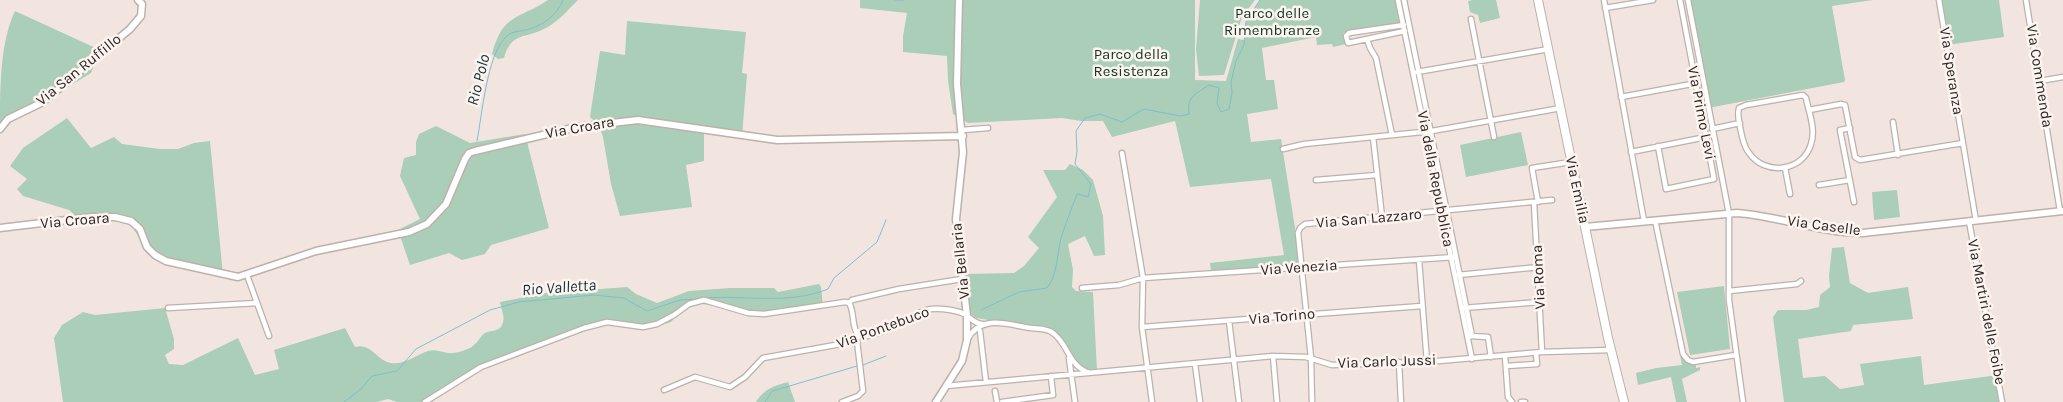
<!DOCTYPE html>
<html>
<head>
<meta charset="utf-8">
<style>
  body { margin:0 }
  canvas { display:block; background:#f2e5e0 }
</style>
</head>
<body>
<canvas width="2063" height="402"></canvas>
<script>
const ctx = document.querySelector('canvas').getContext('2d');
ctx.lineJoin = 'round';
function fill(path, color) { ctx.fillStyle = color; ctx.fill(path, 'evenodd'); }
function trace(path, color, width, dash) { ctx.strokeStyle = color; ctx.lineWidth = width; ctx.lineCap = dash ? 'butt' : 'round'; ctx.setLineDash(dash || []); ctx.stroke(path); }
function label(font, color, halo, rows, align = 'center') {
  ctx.font = font + ' Karla,sans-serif'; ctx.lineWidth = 5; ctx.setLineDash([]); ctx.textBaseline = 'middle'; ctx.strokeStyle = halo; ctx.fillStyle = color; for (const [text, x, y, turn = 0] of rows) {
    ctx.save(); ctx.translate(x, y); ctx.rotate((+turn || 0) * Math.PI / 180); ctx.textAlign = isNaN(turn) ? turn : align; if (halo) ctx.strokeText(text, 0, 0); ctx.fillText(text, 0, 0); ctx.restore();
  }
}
const green = new Path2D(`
  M548 0H578C568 10 559 21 546 28 527 39 511 31 504 58L498 59 492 54C503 13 518 20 548 0Z
  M856 0H1195V80L1226 81 1238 39 1244 40 1246 21 1260 0H1398L1403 23 1343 33 1346 44 1333 47 1332 44 1317 45 1316 37 1262 48 1266 80H1274L1278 109 1247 114 1251 142 1281 139 1301 266 1211 270 1210 263 1284 255 1271 179 1190 187 1175 121 1112 137 1103 121H1081L1062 118 968 123 953 114 948 81 947 56 903 52V36L907 13 860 8V0Z
  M1200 0H1255L1242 17 1224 75 1199 76 1196 49Z
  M1473 0H1496L1500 18 1480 23 1478 15 1470 12 1468 1Z
  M1687 0H1873L1832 6 1845 80 1844 82 1708 108Z
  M1939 0H1999L2004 37 1947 45Z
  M15 11 100 50 91 73 50 98 0 124C0 89 0 42 15 11Z
  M627 21 746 32 742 73 747 74 742 136 704 132V161L686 165 692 207 620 216 611 184 603 137 599 125 590 117 600 51 625 55Z
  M67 118 91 148 114 137 122 144 160 149H178L194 143 210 141 223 275 166 259 145 246 130 224 122 220 76 216 69 210 23 196 17 189 27 179 10 166 23 148Z
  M436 126 470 143 525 134 549 228 491 245 485 254 462 260 449 253 410 265 398 230 420 219 400 176 404 158 416 155V142L419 134Z
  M1521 132 1528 165 1466 177 1460 145Z
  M1070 164 1083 170 1093 180 1103 216 1105 255 1094 256 1085 236 1068 244 1073 270 1072 287 1076 291 1093 292 1097 371H1084L1078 366 1052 330 976 318 971 314 964 274 1014 273 1024 266 1039 248 1028 237 1057 197 1043 170H1065Z
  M1897 190 1900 217 1874 220 1872 192Z
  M1844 247 1850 283 1868 293 1908 287 1913 319 1853 325 1851 331 1798 339 1803 378 1825 376 1840 389 1864 385 1860 364 1921 356 1924 385 1998 375 2004 402H1784L1773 317 1778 310H1806L1819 307 1820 295 1830 287 1829 276 1832 248Z
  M819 284 821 287 823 306 765 315 697 303 683 309 671 322 649 329 640 330 611 324 575 332 473 372 431 402H397L388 399 377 402H63L54 338 62 325 83 312 95 315 165 308 174 339V349L165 355 169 364 183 365 238 338 255 375 279 369 274 350 345 328 355 347C371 342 377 361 391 363 405 365 416 355 428 351 437 348 444 354 454 353 460 352 471 349 475 344 479 341 481 335 485 333 491 330 499 332 502 325 506 318 501 309 500 302L546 293 627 287 636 294 657 303 689 291 730 288H774L778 292Z
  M1724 286 1730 349 1690 355 1677 292Z
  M1680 355 1685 361 1696 364V368L1700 367V370L1682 379 1687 402H1676L1671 377 1638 385 1636 373 1656 368 1682 365Z
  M788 382 795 402H756C764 389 773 386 788 382Z`);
const stream = new Path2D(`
  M895 0H903
  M477 141C482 115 487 56 505 38 511 31 517 32 526 30 542 26 557 16 563 0
  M705 298C746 295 789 305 828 289L834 278 877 242 886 220
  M981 310 1019 292 1047 288C1059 272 1056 254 1062 235 1066 222 1072 208 1077 194L1088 197 1091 184 1075 164 1077 151 1076 131 1085 118 1100 114 1122 122 1144 109 1180 116 1189 114C1187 95 1195 95 1209 85L1219 88 1217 103 1221 112 1229 109 1232 93 1231 82 1236 61 1244 45 1246 21 1260 0
  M863 365 886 356
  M344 402 361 389 372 376 397 371 416 349 490 310 519 302 593 295 624 298 647 311 680 300 701 299
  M765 402 772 391 776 390 857 366`);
const street = new Path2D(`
  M1398 0 1472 359
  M1404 0 1472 336
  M1604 0 1644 221
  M1688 0 1729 214V300L1743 402
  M1939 0 1976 221
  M2026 0 2060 211
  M1605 8 1653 0
  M1471 19 1494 137
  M1404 25 1349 33 1346 36 1348 43 1405 31
  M1367 39 1370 48 1376 58 1392 135
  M1417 72 1549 49
  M2040 81 2063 77
  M1803 95 1806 98C1809 113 1816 129 1811 144 1803 172 1765 176 1749 153 1743 146 1742 136 1740 127 1739 121 1737 115 1739 108L1746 105Z
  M1621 97 1697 83
  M1809 110 1841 104 1845 105 1855 157 1860 160 1963 143
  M1893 122 1898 155
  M1850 128 1840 130 1854 202
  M1712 129 1740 123
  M962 130 988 128
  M1373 137 1382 217
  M1658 146 1666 189 1714 179 1680 0
  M1283 149 1304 144 1432 131 1561 108
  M1631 152 1706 137
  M1122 153 1143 278 1142 327 1152 402
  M1785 168 1790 194
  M1316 180 1377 175
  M1819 185 1850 180
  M1538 202 1532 168 1571 162
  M1534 203 1542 352
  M1655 220 1683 354 1688 360 1693 362 1736 355
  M1969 221 2002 402
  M1419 260 1427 362
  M247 275 269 336
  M1458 275 1539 267
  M1082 288 1119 285 1143 278 1455 257
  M1729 291 1797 284 1801 281
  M168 308 257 303
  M1463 308 1540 302
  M1229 321 1239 402
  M1142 327 1422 306
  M980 331 986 382
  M858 335C878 342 910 312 931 309 940 308 958 310 966 315 972 319 974 323 982 324
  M1470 336 1488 337 1491 357
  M967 340C981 313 1008 325 1031 328 1038 329 1047 328 1053 333 1069 345 1067 364 1089 373
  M1273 356 1277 402
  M1505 356 1508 397 1512 402
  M1069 358 1075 402
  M1399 362 1401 402
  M1195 364 1200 402
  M1506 366 1537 364 1536 353
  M946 386 1273 356 1306 357 1332 365 1427 362 1542 352 1610 350
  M664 390 695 377 730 387 745 377 763 358 852 342 858 335
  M995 391 997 402
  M425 402 481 367 584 328 607 322 643 327 657 324 674 315 689 304 704 300 748 313 764 314 845 302 849 303 852 300 899 289 962 279
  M842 402 858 396 863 391 857 341 858 335C851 326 855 312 849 303
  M1002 402 1053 395 1051 376
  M1312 402 1311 358 1298 233 1300 228 1305 224 1552 200
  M1521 402H1525`);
const secondary = new Path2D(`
  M0 129 8 119 43 102 130 29 141 16 142 4 138 0
  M1585 227 1737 213C1779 216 1821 233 1863 233L2063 211
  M0 228 92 217H115L131 221 140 229 147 247 155 255 166 261 238 277 316 251 409 232 427 224 446 204 465 159 469 153 475 151 577 127 638 120 777 140 963 136
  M936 402 962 361 967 340V316L956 219 963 152 957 84 959 0`);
const primary = new Path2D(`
  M1538 0 1608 338 1624 402`);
const parkNames = [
  ["Parco delle",1272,14],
  ["Rimembranze",1272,31],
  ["Parco della",1131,55],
  ["Resistenza",1131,72]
];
const streetNames = [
  ["Via San Ruffillo",79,70,-39],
  ["Via Speranza",1951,71,81],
  ["Via Commenda",2039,76,81],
  ["Via Primo Levi",1701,113,79],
  ["Via Croara",580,128,-10],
  ["Via della Repubblica",1435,179,79],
  ["Via Emilia",1577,190,78],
  ["Via San Lazzaro",1369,219,-5],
  ["Via Croara",75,221,-5],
  ["Via Caselle",1824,226,8],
  ["Via Bellaria",961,261,-96],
  ["Via Venezia",1299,268,-4],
  ["Via Roma",1539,277,-93],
  ["Via Martiri delle Foibe",1986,312,79],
  ["Via Torino",1282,317,-5],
  ["Via Pontebuco",883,328,-20],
  ["Via Carlo Jussi",1387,362,-2]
];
const waterNames = [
  ["Rio Polo",479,80,-76],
  ["Rio Valletta",559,288,-4]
];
fill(green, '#aaceb7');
trace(stream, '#7dbed0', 1);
trace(street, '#bdb1ac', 7);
trace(secondary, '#bdb1ac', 9);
trace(primary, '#bdb1ac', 10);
trace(street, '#fff', 4.5);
trace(secondary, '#fff', 6);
trace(primary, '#fff', 8);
label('15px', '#0d3722', '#fdf3ef', parkNames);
label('15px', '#2a2624', '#fdf3ef', streetNames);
label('italic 16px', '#12323b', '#fdf3ef', waterNames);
</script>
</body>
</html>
